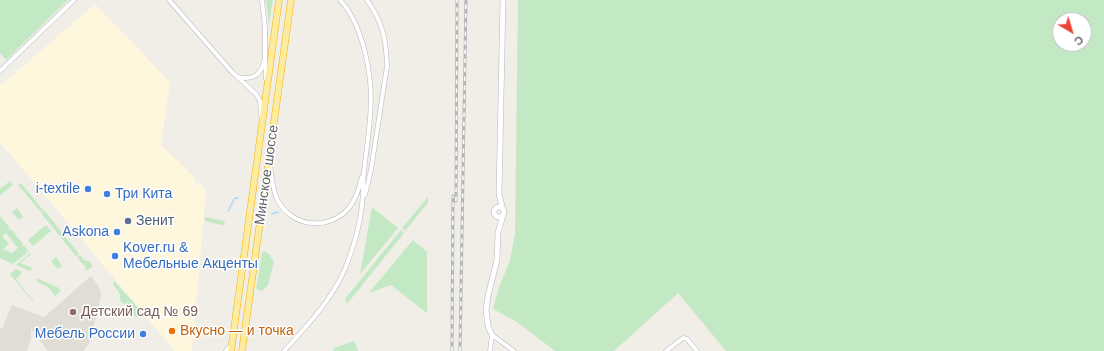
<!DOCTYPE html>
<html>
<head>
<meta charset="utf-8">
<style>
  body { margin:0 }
  #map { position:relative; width:1104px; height:351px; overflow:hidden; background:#f0eee7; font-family:Helvetica,sans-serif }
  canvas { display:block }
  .north { position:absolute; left:1052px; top:12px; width:40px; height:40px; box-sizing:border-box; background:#fff; border:1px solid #bfc0c2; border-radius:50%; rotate:142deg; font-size:11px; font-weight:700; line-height:16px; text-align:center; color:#5e6267 }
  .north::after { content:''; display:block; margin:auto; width:14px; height:18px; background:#eb4332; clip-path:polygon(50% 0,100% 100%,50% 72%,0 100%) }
</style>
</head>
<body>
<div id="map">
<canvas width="1104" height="351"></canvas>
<div class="north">С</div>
</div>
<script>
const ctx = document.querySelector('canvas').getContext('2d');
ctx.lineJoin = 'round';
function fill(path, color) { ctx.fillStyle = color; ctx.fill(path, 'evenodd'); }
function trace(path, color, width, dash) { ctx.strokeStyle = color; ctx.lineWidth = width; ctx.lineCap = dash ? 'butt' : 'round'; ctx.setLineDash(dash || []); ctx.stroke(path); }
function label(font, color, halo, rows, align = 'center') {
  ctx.font = font + ' Helvetica,sans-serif'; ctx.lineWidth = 3; ctx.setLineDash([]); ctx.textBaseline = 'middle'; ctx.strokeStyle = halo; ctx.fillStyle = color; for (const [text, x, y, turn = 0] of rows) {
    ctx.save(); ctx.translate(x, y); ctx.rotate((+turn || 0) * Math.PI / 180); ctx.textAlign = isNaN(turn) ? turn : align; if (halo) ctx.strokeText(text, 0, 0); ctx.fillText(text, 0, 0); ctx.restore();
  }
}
const commercial = new Path2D(`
  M95 4 170 82 161 145 178 161 195 178 194 182 200 184 206 191 192 351H175L23 169 0 143V86Z`);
const education = new Path2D(`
  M91 276 98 285 101 292V296L89 344 83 351H48L31 329V340L27 351H0V328L2 329 12 305 44 317Z`);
const green = new Path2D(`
  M0 0H68L6 60 0 53Z
  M266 0H273L269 25Z
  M518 0H1104V351H726L678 293 614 351H555L517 322 493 309 499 287 510 261 515 233ZM1060 20H1084V44H1060Z
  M10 181 13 185 0 195V189Z
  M21 183 43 210 41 212 18 185Z
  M428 197V203L405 231 402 228Z
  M372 207 398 228 360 274Z
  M17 208 23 217 19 220 12 212Z
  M44 210 79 254 76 256 41 213Z
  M0 216 10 228 8 229 9 230 11 229 23 244 21 246 22 247 24 245 27 249 25 251 26 252 28 250 29 251 13 264 0 258ZM6 233 18 248 12 253 3 249 9 244 2 236Z
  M205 217 224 221 225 224 222 225 205 221Z
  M46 225 51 231 33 246 28 240Z
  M401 230 404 233 347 304 345 299Z
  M413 240 427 252V313L391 285 369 293Z
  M264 251 268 253 274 261 268 285 262 291 256 289 262 253Z
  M30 253 31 254 20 263 33 268 30 271 16 265Z
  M80 255 85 261H89L92 265V267L86 271 85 269 86 268 77 257Z
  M56 257 62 266 58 269 51 261Z
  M16 269 20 271 22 273 16 279 34 302H33L10 274Z
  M36 278 57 287 61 291 55 296 47 286 39 283 36 279Z
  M114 281 142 312 139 317H136L120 300V294L113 284Z
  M354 341 358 351H333L334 348Z`);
const stream = new Path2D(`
  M228 211 235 198H238
  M272 214 278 212`);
const minor = new Path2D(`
  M169 0 232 72 256 94 260 101 261 116
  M262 0 265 28V56L266 79
  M0 71 74 0
  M238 77C252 80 261 76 264 61
  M270 163C271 175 272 188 277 199 291 227 328 232 349 208 356 199 359 188 362 177
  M365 195 371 170 387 66C386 38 383 23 367 0
  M492 335 514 351
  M226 351 231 345
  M284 351C307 326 331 301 345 269 353 249 360 226 362 205 363 194 363 183 364 172 367 142 373 111 370 81 369 70 367 59 364 48 359 31 353 14 340 0
  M490 351 492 335
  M666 351 683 338 687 339 697 351`);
const tertiary = new Path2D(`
  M503 0 499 194 503 210
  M494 212a5 5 0 1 1 10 0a5 5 0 1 1-10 0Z
  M492 335 488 326 486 310 488 296 497 260 498 233 503 215`);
const trunk = new Path2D(`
  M231 351 279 0
  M242 351 291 0`);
const rail = new Path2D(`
  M456 201 457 0
  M452 351 453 196
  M460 351 466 0`);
const markers = [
  [88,189,4,"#3f7fe0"],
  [107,194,4,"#3f7fe0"],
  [128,221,4,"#5c6f8a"],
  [117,232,4,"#3f7fe0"],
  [115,256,4,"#3f7fe0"],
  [73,312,4,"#8d6e63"],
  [172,331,4,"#e8710a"],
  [143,334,4,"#3f7fe0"]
];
const streetNames = [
  ["Минское шоссе",267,175,-82]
];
const shopNames = [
  ["i-textile",80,189],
  ["Три Кита",115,194,"left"],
  ["Askona",109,232],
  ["Kover.ru &",123,248,"left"],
  ["Мебельные Акценты",123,264,"left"],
  ["Мебель России",135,334]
];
const serviceNames = [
  ["Зенит",136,221]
];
const educationNames = [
  ["Детский сад № 69",81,312]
];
const foodNames = [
  ["Вкусно — и точка",180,331]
];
fill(commercial, '#fef7de');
fill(education, '#e0ddd5');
fill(green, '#c3e8c4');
trace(stream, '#a8d8ff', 1.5);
trace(minor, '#b4b7bb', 5);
trace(tertiary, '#b4b7bb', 6);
trace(trunk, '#f7ad00', 7);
trace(minor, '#fff', 4);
trace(tertiary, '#fff', 5);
trace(trunk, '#feec9e', 6);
trace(rail, '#b5b6b7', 3);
trace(rail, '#fff', 1.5, [4.5]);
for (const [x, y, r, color] of markers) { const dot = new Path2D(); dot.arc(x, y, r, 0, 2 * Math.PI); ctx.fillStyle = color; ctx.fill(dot); trace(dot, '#fff', 1.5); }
label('14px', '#5e6267', '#fff', streetNames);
label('14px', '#366cbe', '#fff', shopNames, 'right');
label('14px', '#4e5e75', '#fff', serviceNames, 'left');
label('14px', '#785e54', '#fff', educationNames, 'left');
label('14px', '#c56008', '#fff', foodNames, 'left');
</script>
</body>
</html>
